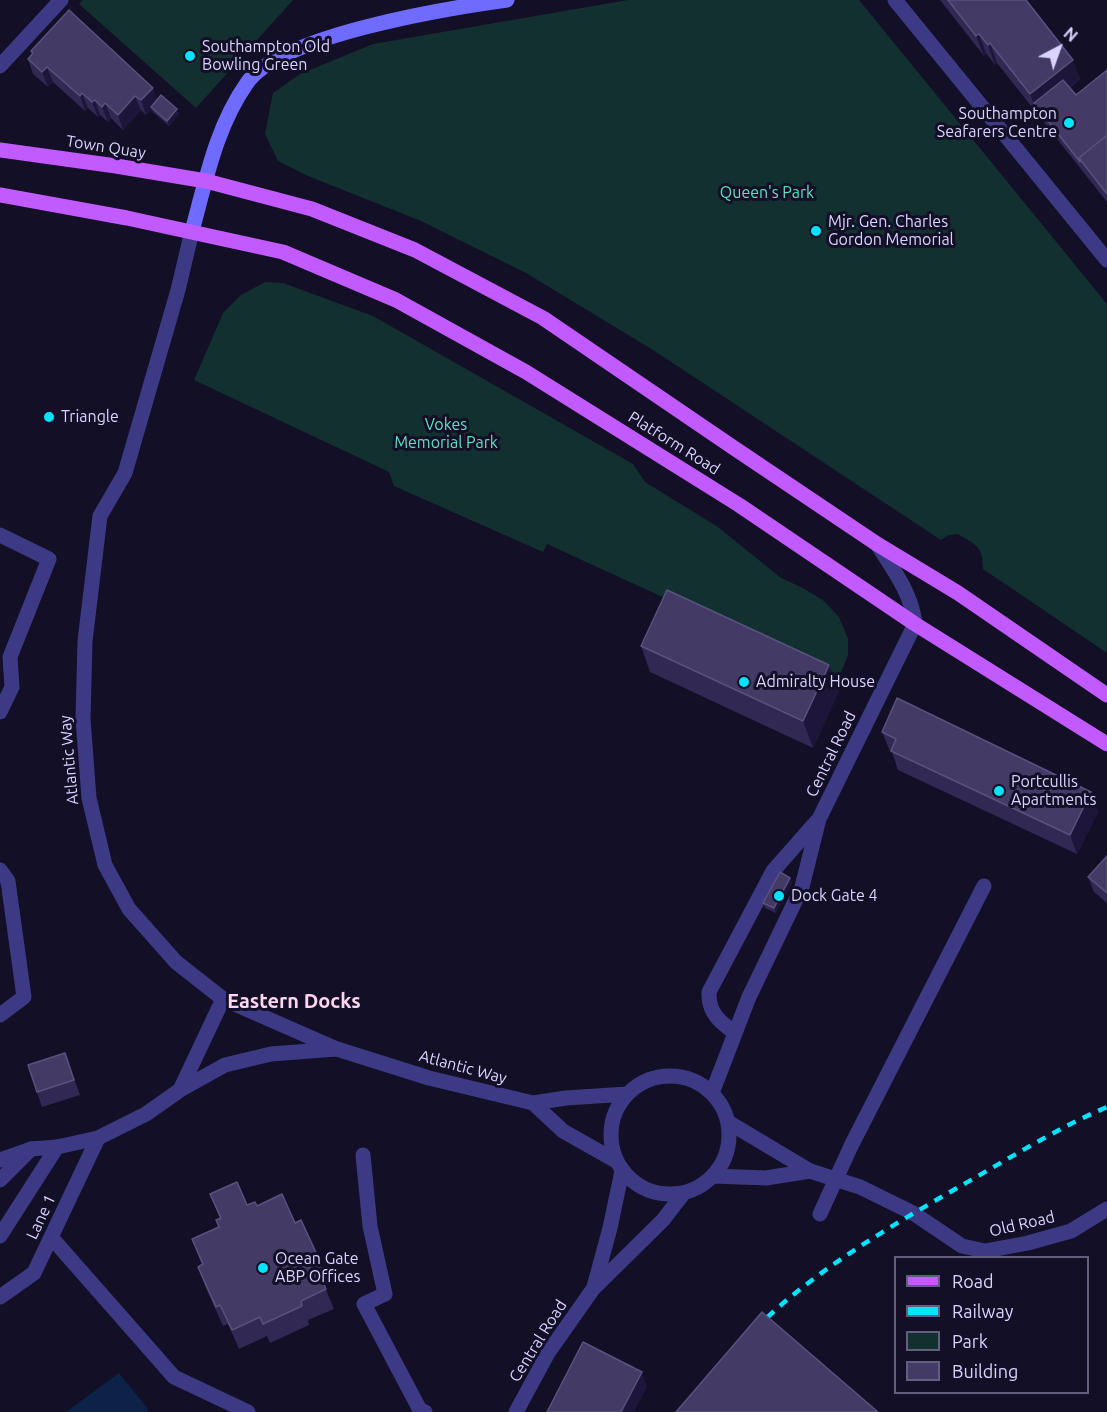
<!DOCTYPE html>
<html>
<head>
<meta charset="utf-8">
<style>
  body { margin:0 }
  #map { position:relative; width:1107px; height:1412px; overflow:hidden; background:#130f26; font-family:Ubuntu,sans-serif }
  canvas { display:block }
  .legend { position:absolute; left:894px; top:1256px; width:195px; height:138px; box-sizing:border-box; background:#130f26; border:2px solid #625e7d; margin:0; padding:8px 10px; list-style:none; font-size:18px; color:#d9d4ff }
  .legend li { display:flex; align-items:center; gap:12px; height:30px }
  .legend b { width:30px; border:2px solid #625e7d }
  .north { position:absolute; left:1029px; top:18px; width:60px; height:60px; -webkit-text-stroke:4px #130f26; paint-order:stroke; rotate:41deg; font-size:16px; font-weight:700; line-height:24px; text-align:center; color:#d9d4ff }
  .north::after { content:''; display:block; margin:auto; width:21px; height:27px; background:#d9d4ff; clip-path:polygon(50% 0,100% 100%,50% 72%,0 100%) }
</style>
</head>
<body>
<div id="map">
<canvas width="1107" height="1412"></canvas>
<ul class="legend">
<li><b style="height:8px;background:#c25bff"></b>Road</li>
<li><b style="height:8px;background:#00e5ff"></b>Railway</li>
<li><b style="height:16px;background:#12302f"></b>Park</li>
<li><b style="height:16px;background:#433a66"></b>Building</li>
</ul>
<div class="north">N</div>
</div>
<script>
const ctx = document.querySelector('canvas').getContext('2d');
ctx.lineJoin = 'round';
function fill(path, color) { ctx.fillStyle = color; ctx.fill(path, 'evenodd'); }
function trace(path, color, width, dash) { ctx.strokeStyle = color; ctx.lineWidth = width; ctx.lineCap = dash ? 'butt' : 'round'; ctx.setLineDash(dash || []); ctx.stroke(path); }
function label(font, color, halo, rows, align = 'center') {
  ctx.font = font + ' Ubuntu,sans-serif'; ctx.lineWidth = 6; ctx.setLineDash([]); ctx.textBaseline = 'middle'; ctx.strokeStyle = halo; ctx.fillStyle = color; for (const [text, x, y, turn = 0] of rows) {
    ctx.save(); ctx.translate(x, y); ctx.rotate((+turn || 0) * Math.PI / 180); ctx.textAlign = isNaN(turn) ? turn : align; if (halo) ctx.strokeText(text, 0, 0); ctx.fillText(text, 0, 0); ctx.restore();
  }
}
const green = new Path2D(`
  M83 0H293L196 108 79 4Z
  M628 0H859L1107 304V653L983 569C983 546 976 545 958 534L949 535 941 540 653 350 526 273 421 221 308 176 278 161 265 134 273 93 300 74 373 44Z
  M265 282 283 283 373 316 633 464 645 482 718 527 781 578 803 588 824 601 839 617 848 639V655L839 678 547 544 543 552 394 486 389 472 194 380 223 313 241 295Z`);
const water = new Path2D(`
  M119 1373 148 1409 147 1412H66Z`);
const lane = new Path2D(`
  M0 535 49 559 10 657 12 687 0 712
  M0 870 8 881 24 997 0 1015
  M363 1155 370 1226 385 1294 364 1304 420 1410 425 1412
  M0 1180 31 1149
  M820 1214 851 1146 984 886
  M0 1236 57 1147
  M51 1237 174 1377 248 1412
  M0 1297 34 1273 98 1138`);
const street = new Path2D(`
  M895 0 1107 260
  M0 66 61 0
  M192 231 178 290 125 473 100 516 85 641 83 719 89 798 105 865 129 909 176 962 223 999 337 1049 429 1078 533 1103 566 1098 627 1094
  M735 1033C720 1022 708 1013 709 992L773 871 817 821
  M611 1135a59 59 0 1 1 118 0a59 59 0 1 1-118 0Z
  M180 1090 223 999
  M712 1093 749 997 802 887 819 819 915 624C912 594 893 569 877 544
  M533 1103 563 1131 616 1161
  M728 1122 810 1171 860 1187 913 1213 962 1246 985 1251 1028 1243 1071 1231 1107 1209
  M0 1160 31 1149 57 1147 98 1138 146 1114 180 1090 225 1065 271 1054 336 1049
  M714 1176 766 1178 810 1171
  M594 1287 610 1228 622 1171
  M516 1412 548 1353 593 1289 663 1220 683 1194`);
const secondary = new Path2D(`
  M192 231C206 180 216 127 247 83 280 35 449 8 507 0`);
const primary = new Path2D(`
  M0 150 116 166 206 181 312 209 415 250 543 318 734 448 877 544 958 593 1107 695
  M0 195 127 218 283 252 396 300 526 372 739 505 915 624 1107 744`);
const rail = new Path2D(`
  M755 1329C820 1265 900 1221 978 1176 1020 1152 1062 1126 1107 1107`);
const wall = new Path2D(`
  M940 0H1026L1080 79 1070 88 1076 95 1107 70V202L997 63 995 65 986 53 984 56Z
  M31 51 157 99 179 114 169 126 153 112 152 110 146 115 141 110 123 130 111 118 108 122 100 115 98 117 88 108 85 111 53 82 48 87 33 74 28 59 32 54Z
  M641 646 829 665 839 691 813 748 650 672Z
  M882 732 1091 792 1098 812 1077 854 898 770 892 752 890 751Z
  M1107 856V903L1094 892 1088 877Z
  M790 878 792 883 776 913 765 908 763 903Z
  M65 1053 80 1095 42 1107 28 1065Z
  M210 1194 247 1205 257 1206 295 1223 319 1259 326 1279 322 1280 334 1309 308 1320 309 1325 270 1343 267 1336 239 1349 228 1324 223 1326 205 1286 198 1267 202 1265 192 1239 218 1227 216 1220 220 1219Z`);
const shadedWall = new Path2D(`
  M979 34 986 53 984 56 976 36Z
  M990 43 997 63 995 65 988 45Z
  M1073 60 1080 79 1040 111 1034 103 1037 113 1030 94Z
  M47 67 53 82 48 87 42 72Z
  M153 88 158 103 151 107 152 110 146 115 141 100Z
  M82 93 88 108 85 111 80 96Z
  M135 96 141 110 123 130 118 115Z
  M95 100 100 115 98 117 92 102Z
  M105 103 111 118 108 122 102 107Z
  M177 109 179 114 169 126 167 121Z
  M829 665 839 691 813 748 803 721Z
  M1091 792 1098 812 1077 854 1070 835Z
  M790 878 792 883 776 913 774 908Z
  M642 1372 647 1387 634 1412H621Z`);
const building = new Path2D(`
  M948 0H1026L1073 60 1030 94 990 43 988 45 979 34 976 36Z
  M69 10 153 88 141 100 135 96 118 115 105 103 102 107 95 100 92 102 82 93 80 96 47 67 42 72 28 59 33 53 31 51Z
  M1107 70V135L1079 158 1080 162 1034 103 1063 80 1076 95Z
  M161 95 177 109 167 121 151 107Z
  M1107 135V194L1079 158Z
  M667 590 829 665 803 721 641 646Z
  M897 698 1091 792 1070 835 891 751 896 739 882 732Z
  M1107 856V893L1088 877Z
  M780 872 790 878 774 908 763 903Z
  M65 1053 74 1080 37 1092 28 1065Z
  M237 1182 247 1205 255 1202 257 1206 282 1194 295 1223 301 1220 319 1259 314 1262 326 1289 301 1301 302 1306 263 1324 260 1317 232 1330 220 1305 216 1307 198 1267 203 1264 192 1239 219 1227 216 1220 221 1218 210 1194Z
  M762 1312 878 1412H676Z
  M583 1342 642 1372 621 1412H547Z`);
const markers = [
  [190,56,6,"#00e5ff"],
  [1069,123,6,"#00e5ff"],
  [816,231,6,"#00e5ff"],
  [49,417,6,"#00e5ff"],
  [744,682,6,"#00e5ff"],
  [999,791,6,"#00e5ff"],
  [779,896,6,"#00e5ff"],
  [263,1268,6,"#00e5ff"]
];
const poiNames = [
  ["Southampton Old",202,47],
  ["Bowling Green",202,65],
  ["Southampton",1057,114,"right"],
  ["Seafarers Centre",1057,132,"right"],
  ["Mjr. Gen. Charles",828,222],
  ["Gordon Memorial",828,240],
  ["Triangle",61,417],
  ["Admiralty House",756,682],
  ["Portcullis",1011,782],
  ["Apartments",1011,800],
  ["Dock Gate 4",791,896],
  ["Ocean Gate",275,1259],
  ["ABP Offices",275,1277]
];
const streetNames = [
  ["Town Quay",106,147,9],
  ["Platform Road",674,443,32],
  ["Central Road",831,754,-64],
  ["Atlantic Way",69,760,-95],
  ["Atlantic Way",463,1067,15],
  ["Lane 1",41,1217,-65],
  ["Old Road",1022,1224,-13],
  ["Central Road",538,1341,-58]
];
const parkNames = [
  ["Queen's Park",767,193],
  ["Vokes",446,425],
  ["Memorial Park",446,443]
];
const quarterNames = [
  ["Eastern Docks",294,1001]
];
fill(green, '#12302f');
fill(water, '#0c2248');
trace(lane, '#3d3a85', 15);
trace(street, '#3d3a85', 15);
trace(secondary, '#6f6bff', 15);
trace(primary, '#c25bff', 15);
trace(rail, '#00e5ff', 4.5, [9, 8]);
fill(wall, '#312854');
fill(shadedWall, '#1d163a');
fill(building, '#433a66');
trace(building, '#5a527e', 1.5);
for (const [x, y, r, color] of markers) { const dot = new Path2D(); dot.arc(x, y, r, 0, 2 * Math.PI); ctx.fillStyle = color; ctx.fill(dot); trace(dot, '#130f26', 2); }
label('16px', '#d9d4ff', '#130f26', poiNames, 'left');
label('16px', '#d9d4ff', '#130f26', streetNames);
label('16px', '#5fe0c0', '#130f26', parkNames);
label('bold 20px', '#ffd6f0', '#130f26', quarterNames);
</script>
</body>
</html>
